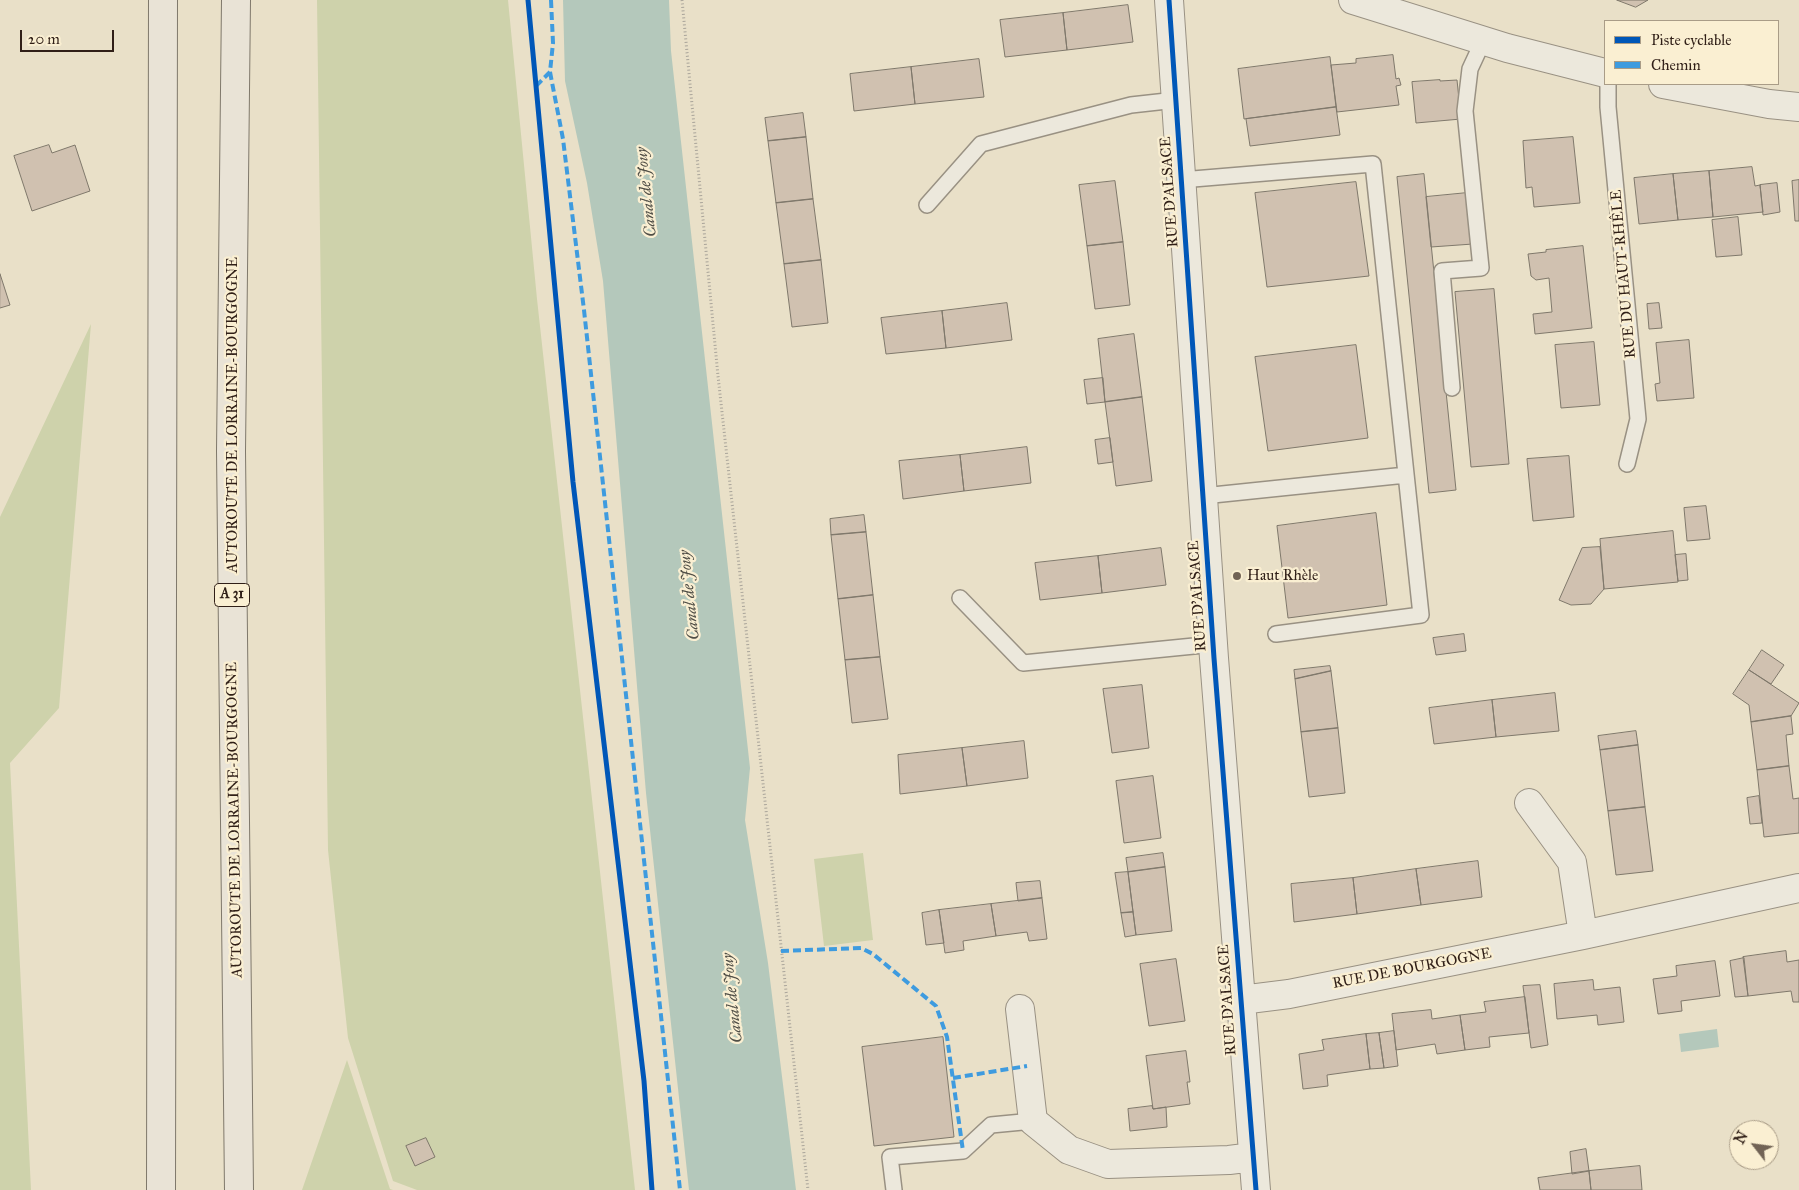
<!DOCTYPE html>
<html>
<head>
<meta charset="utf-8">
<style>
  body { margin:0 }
  #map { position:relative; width:1799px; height:1190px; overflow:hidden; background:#e9e0c8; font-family:"IM FELL Great Primer",serif }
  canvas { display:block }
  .legend { position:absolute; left:1604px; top:20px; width:175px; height:65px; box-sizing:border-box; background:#faefd2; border:1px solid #a99c87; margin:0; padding:6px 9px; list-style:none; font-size:15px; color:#301f17 }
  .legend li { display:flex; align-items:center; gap:10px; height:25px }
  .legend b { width:25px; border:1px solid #a99c87 }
  .north { position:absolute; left:1729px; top:1120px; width:50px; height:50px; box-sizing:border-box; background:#faefd2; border:1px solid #a99c87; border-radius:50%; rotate:300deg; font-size:14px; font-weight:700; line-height:20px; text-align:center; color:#301f17 }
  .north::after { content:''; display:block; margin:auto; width:18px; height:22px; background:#716355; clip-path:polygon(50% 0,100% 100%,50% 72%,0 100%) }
  .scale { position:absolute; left:20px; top:30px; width:94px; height:22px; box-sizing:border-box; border:2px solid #301f17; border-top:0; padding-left:6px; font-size:15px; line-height:18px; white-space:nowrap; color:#301f17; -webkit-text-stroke:4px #faefd2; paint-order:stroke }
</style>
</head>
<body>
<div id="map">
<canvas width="1799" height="1190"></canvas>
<ul class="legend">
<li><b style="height:6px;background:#0057b8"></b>Piste cyclable</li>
<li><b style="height:6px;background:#3e9bdf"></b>Chemin</li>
</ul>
<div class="north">N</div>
<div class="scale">20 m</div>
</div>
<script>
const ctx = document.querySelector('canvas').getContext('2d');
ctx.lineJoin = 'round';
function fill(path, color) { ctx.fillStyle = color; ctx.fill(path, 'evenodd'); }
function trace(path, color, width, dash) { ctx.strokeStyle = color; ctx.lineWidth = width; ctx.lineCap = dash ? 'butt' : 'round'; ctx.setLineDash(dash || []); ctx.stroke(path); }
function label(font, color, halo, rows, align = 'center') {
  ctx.font = font + ' "IM FELL Great Primer",serif'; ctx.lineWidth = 4.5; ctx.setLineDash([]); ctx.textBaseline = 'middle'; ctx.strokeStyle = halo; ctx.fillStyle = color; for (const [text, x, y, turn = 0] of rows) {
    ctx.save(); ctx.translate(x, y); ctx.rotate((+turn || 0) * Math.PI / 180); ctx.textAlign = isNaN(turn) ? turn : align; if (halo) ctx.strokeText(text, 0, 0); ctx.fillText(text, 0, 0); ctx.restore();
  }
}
const green = new Path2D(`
  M317 0H508L537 299 635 1190H417L393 1181 348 1038 328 850Z
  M91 324 59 708 10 763 31 1190H0V517Z
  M863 853 873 940 824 946 814 859Z
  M347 1060 390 1189 393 1190H302Z`);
const water = new Path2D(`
  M563 0H669L671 51 750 768 745 820 768 963 796 1190H689L646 793 603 281 587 183 565 81Z
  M1717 1029 1719 1047 1681 1052 1679 1034Z`);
const building = new Path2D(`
  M1617 0H1648L1636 7Z
  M1128 5 1133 42 1067 50 1063 13Z
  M1063 13 1067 50 1005 57 1000 20Z
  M1393 55 1396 79 1399 78 1401 85 1396 86 1399 105 1337 112 1331 65 1356 63V59Z
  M1330 57 1336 107 1244 119 1238 69Z
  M979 59 984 97 915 104 911 67Z
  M911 67 915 104 854 111 850 74Z
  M1440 80V81L1457 80 1461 119 1416 123 1412 82Z
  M1336 107 1340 135 1250 146 1246 119Z
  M803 113 806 137 768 141 765 118Z
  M806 137 813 199 776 203 768 141Z
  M1573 137 1580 203 1534 207 1532 187 1526 188 1523 141Z
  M49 145 52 153 75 145 90 191 32 211 14 156Z
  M1752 167 1755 186 1760 185 1763 212 1713 217 1709 171Z
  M1709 171 1713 217 1678 220 1673 174Z
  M1424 174 1456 490 1429 493 1397 177Z
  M1673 174 1678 220 1639 224 1634 178Z
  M1799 180V221H1795L1792 181Z
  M1115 181 1123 242 1087 246 1079 185Z
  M1356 182 1369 276 1267 287 1255 193Z
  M1777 183 1780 212 1763 215 1760 185Z
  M1467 193 1473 244 1431 247 1426 197Z
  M813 199 821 260 784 264 776 203Z
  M1738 217 1742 255 1716 257 1712 220Z
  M1123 242 1130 305 1095 309 1087 246Z
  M1583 246 1592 328 1535 334 1533 314 1552 312 1549 278 1536 280 1531 276 1528 254 1546 252V250Z
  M821 260 828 323 792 327 784 264Z
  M0 274 10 305 0 308Z
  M1494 289 1509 464 1471 467 1455 292Z
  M1007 303 1012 340 946 348 942 311Z
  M1659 303 1662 328 1649 329 1647 304Z
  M942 311 946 348 886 354 881 318Z
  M1134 334 1142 397 1105 402 1098 339Z
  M1689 340 1694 398 1657 401 1655 384 1660 383 1656 343Z
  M1594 342 1600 405 1561 408 1555 345Z
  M1356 345 1368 438 1268 451 1255 357Z
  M1103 378 1105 402 1087 404 1084 380Z
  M1142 397 1152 481 1116 486 1105 402Z
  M1110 438 1113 462 1098 464 1095 440Z
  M1027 447 1031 483 964 491 960 455Z
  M960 455 964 491 903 499 899 461Z
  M1569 456 1574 517 1533 521 1527 459Z
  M1706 506 1710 539 1687 541 1684 508Z
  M1376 513 1387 605 1288 618 1277 526Z
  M864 515 866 532 831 535 830 519Z
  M1673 531 1678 582 1604 589 1600 539Z
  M866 532 873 595 838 599 831 535Z
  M1600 547 1604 589 1591 604 1571 605 1559 600 1582 548Z
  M1161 548 1166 585 1102 593 1098 556Z
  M1686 554 1688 580 1678 581 1675 555Z
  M1098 556 1102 593 1040 600 1035 563Z
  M873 595 880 657 845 660 838 599Z
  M1464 634 1466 651 1436 655 1433 638Z
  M1762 650 1784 665 1771 684 1749 670Z
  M880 657 888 719 852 723 845 660Z
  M1330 666 1331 671 1295 679 1294 670Z
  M1749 670 1799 703 1791 716 1751 722 1749 705 1733 694Z
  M1331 671 1338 728 1301 732 1295 679Z
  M1142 685 1149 748 1112 753 1103 689Z
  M1555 693 1559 731 1496 737 1492 700Z
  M1492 700 1496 737 1434 744 1429 708Z
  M1791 716 1793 734 1786 735 1789 766 1757 770 1751 722Z
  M1338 728 1345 793 1309 797 1301 732Z
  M1636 731 1638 745 1600 750 1598 736Z
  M1024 741 1028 778 967 786 962 748Z
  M1638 745 1645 807 1608 811 1600 750Z
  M962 748 967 786 900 794 898 755Z
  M1789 766 1793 799 1799 798V833L1764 837 1757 770Z
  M1153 776 1161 838 1124 843 1116 781Z
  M1759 796 1762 823 1750 824 1747 798Z
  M1645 807 1653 871 1616 875 1608 811Z
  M1163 853 1165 867 1128 872 1126 858Z
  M1478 861 1482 897 1421 905 1416 869Z
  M1165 867 1172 931 1136 935 1128 872Z
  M1416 869 1421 905 1357 914 1353 878Z
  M1128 872 1133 912 1121 913 1115 873Z
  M1353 878 1357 914 1294 922 1291 884Z
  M1040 881 1042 898 1018 901 1016 883Z
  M1042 898 1047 939 1029 941 1027 932 996 936 991 904Z
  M991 904 996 936 963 941 964 950 945 953 939 910Z
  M939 910 944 943 926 945 922 913Z
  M1133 912 1136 935 1125 937 1121 913Z
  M1786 951 1787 962 1799 960V1002H1793L1791 991 1748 996 1743 957Z
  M1744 958 1748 996 1735 997 1730 961Z
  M1176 959 1185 1021 1149 1026 1140 964Z
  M1715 961 1720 996 1681 1001 1682 1011 1658 1014 1653 979 1677 976 1676 966Z
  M1593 980 1594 990 1620 987 1624 1022 1598 1025 1597 1015 1557 1019 1554 984Z
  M1540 985 1548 1045 1531 1048 1523 986Z
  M1525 997 1529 1033 1489 1037 1490 1047 1465 1050 1460 1015 1486 1012 1484 1002Z
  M1431 1010 1432 1019 1460 1015 1465 1050 1437 1054 1435 1044 1396 1050 1392 1014Z
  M1394 1031 1398 1066 1384 1068 1379 1033Z
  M1379 1033 1384 1068 1370 1069 1366 1034Z
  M1366 1034 1370 1069 1327 1075 1328 1086 1303 1089 1299 1054 1324 1050 1322 1040Z
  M943 1037 954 1137 874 1146 862 1047Z
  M1186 1051 1190 1082H1187L1190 1104 1153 1109 1146 1056Z
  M1152 1106 1153 1109 1166 1107 1167 1127 1130 1131 1128 1109Z
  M426 1138 435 1157 415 1166 406 1146Z
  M1586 1149 1589 1171 1572 1174 1570 1152Z
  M1640 1166 1642 1190H1591L1589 1171Z
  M1589 1171 1591 1190H1540L1538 1178Z`);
const path = new Path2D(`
  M682 0 718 376 808 1190`);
const service = new Path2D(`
  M1608 84V107L1638 419 1627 464
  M1181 180 1373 164 1421 615 1276 634
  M927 205 981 144 1131 105 1176 100
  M1452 388 1442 271 1481 268 1465 111 1470 69 1483 41
  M1203 496 1406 475
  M960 598 1023 663 1214 644
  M894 1190 890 1157 963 1151 991 1125 1033 1121`);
const minor = new Path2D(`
  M1169 0 1214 658 1256 1190
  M1353 0 1507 48 1605 73
  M1663 84 1769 104 1799 107
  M1529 803 1572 862 1583 935
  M1241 1000 1289 994 1583 935 1799 888
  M1020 1009 1033 1121 1069 1150 1108 1164 1229 1160 1253 1157`);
const motorway = new Path2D(`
  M236 0 231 451 239 1190
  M161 1190 163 0`);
const quiet = new Path2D(`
  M550 72 563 139 584 310 680 1190
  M536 86 550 72 553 43 551 0
  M781 951 861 948 873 954 936 1006 947 1037 963 1151
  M953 1078 1027 1066`);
const cycleway = new Path2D(`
  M528 0 573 482 644 1081 652 1190
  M1169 0 1214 658 1256 1190`);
const markers = [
  [1237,576,5,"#716355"]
];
const shields = [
  [232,595,35]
];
const shieldNames = [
  ["A 31",232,595]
];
const streetNames = [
  ["RUE D'ALSACE",1170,192,-94],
  ["RUE DU HAUT-RHÊLE",1624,274,-95],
  ["AUTOROUTE DE LORRAINE-BOURGOGNE",233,415,-90],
  ["RUE D'ALSACE",1198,596,-94],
  ["AUTOROUTE DE LORRAINE-BOURGOGNE",235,820,-91],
  ["RUE DE BOURGOGNE",1412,969,-11],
  ["RUE D'ALSACE",1228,1000,-94]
];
const poiNames = [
  ["Haut Rhèle",1247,576]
];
const waterNames = [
  ["Canal de Jouy",647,192,-96],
  ["Canal de Jouy",690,595,-96],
  ["Canal de Jouy",733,998,-96]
];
fill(green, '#ced2ab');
fill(water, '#b4c8bb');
fill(building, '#d0c1b0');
trace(building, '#7f786b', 1);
trace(service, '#999183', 18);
trace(minor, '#999183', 30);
trace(motorway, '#7f786b', 30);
trace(path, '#a9a49a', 3, [1, 2.5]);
trace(service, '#ece8dc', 15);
trace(minor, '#ece8dc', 28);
trace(motorway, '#e9e3d6', 28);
trace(quiet, '#3e9bdf', 4, [8, 4]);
trace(cycleway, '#0057b8', 5);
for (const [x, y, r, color] of markers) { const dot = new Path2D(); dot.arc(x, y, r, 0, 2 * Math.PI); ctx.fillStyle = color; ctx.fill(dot); trace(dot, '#faefd2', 2); }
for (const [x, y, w] of shields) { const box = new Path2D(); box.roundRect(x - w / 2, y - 11.5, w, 23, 4); ctx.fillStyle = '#faefd2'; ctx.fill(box); trace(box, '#301f17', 1); }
label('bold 14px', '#301f17', null, shieldNames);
label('15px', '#301f17', '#faefd2', streetNames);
label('15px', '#301f17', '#faefd2', poiNames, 'left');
label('italic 16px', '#514f47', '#faefd2', waterNames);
</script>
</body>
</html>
